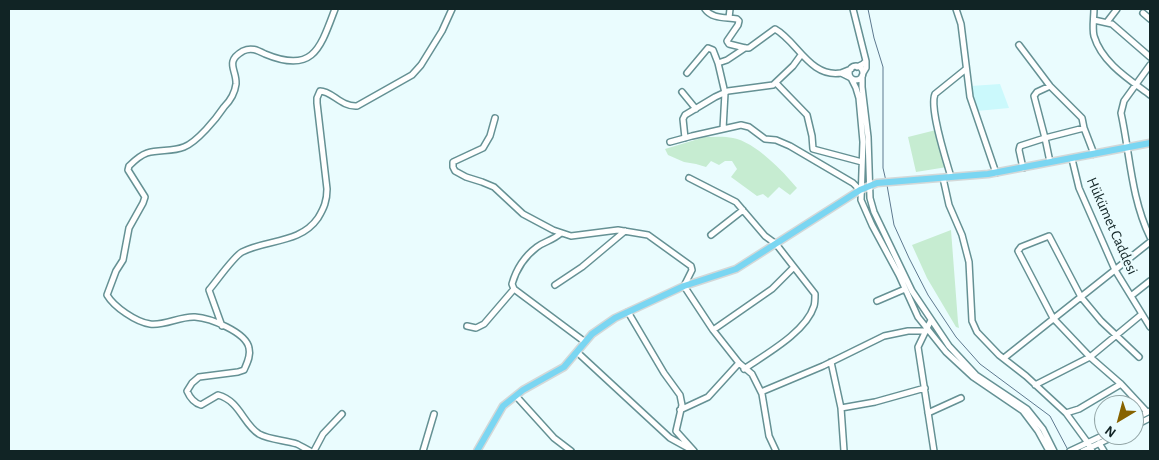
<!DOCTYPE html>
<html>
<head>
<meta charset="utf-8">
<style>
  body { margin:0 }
  #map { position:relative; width:1159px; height:460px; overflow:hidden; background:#eafcfe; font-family:"Alegreya Sans",sans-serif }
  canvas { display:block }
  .frame { position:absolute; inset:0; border:10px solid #112425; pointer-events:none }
  .north { position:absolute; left:1094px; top:395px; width:50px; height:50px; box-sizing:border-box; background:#eafcfe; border:1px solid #93a6a7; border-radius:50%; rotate:217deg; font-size:14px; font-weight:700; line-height:20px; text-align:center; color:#112425 }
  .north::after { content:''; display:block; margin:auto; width:18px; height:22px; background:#876300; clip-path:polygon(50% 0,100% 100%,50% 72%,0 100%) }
</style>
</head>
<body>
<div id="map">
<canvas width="1159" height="460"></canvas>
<div class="frame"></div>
<div class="north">N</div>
</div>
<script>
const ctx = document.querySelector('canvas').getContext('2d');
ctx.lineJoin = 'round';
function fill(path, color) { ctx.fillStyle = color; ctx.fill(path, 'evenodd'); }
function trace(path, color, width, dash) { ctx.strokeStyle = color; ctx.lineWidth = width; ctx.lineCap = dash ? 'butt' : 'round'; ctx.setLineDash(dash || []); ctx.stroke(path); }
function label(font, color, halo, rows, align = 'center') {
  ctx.font = font + ' "Alegreya Sans",sans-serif'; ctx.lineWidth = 5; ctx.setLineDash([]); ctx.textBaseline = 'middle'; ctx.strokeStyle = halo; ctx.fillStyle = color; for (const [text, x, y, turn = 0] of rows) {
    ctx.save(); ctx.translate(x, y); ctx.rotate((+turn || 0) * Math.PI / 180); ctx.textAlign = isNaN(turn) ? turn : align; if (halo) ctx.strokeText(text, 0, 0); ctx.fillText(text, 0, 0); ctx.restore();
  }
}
const built = new Path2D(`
  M1000 84 1009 108 977 111 971 86Z`);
const green = new Path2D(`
  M936 130 947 167 916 172 908 137Z
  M705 137C714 137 724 136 733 138 755 142 783 171 797 188L790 195 779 187 768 198 763 194 757 196 731 177 737 169 732 161H725L719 165 711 161 706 167 696 164 684 162 668 155 665 149Z
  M951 230 958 322 959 328 956 327 927 278 912 245Z`);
const stream = new Path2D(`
  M868 9 874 38 883 67V168L886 181
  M887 185 894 225 909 258 928 295 956 337 980 364 1050 416 1068 450`);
const minor = new Path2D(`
  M705 9C712 19 725 17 737 19L739 21 738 25 727 41 729 44 745 48H749L775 29C797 41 810 78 841 73
  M853 9 866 61
  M956 9 961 24 970 97 996 173
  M1094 9C1094 17 1092 28 1094 36 1102 63 1130 80 1150 95
  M1143 13 1150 19
  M729 18 730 9
  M1094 20 1112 24 1150 57
  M1107 22 1117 9
  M1019 45 1050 86 1082 118 1084 128 1094 154
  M1150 65 1124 101 1121 113C1130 154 1131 198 1150 237
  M849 73a7 7 0 1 1 14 0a7 7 0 1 1-14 0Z
  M857 67 863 64 866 61V68L863 73
  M851 69 841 73 851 78 856 88 859 98 863 142 861 200 872 225 899 275 918 317 946 352 973 377 1023 411 1038 431 1049 451
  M687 73 708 48 713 50 718 63
  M862 76V87L868 137 870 198 874 212 912 291 949 346 976 375 1027 409 1043 429 1054 451
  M776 83 807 115 812 136 813 149 862 162
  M1050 86 1037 92 1034 96 1045 138 1050 162
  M682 92 696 109
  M495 118 490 136 483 148 453 162V167L455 171 466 177 482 182 494 187 523 214 553 230 571 236 618 230 648 235 691 266 692 270 684 286 713 330 739 363 752 374 762 394 769 436 776 451
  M723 129 725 93 718 63 727 60 745 48
  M685 138 683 119 685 115 715 97 728 91 773 85 793 66 801 55
  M670 142 692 136 741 125 749 127 765 139 776 140 790 146 853 183 860 190
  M1072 159 1079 188 1115 270 1150 327
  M1023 168 1019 150 1020 146 1045 138 1084 128
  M951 177C946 160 929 108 935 94L966 69
  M689 178 736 202 765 236 776 244 815 294C815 298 815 303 814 306 806 332 766 354 744 369
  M943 178 949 205 962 235 969 262 972 321 977 332 999 355 1026 376 1066 413 1088 443 1092 451
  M561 233C552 241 545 241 537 247 525 256 516 270 512 284L514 289 585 342
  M711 235 743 210
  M555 285 582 267 625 231
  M1131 296 1150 281
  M877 301 905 289
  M628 312 664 373 680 395 682 405 676 431 694 451
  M931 320 918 347 934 451
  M222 326 209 290C216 282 234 256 242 252 267 239 300 244 318 218 324 208 327 201 327 189L317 103V98L320 91C332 91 341 107 357 106L412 75 421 65 442 31 452 9
  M467 326 476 328 484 324 514 289
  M713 330 772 289 794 267
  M577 352 670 438 690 449
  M1139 357 1101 321 1081 297 1049 236 1021 247 1018 251 1053 318 1090 357 1121 384 1147 412
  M1004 358 1150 242
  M831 362 841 408 844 451
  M1035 385 1090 357 1142 314
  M761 392 823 366 884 336 908 331H926
  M516 396 554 438 571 451
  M841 408 875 402 925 388
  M680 410 708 397 739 363
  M928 413 961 398
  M1066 413 1079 409 1121 384
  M1134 419 1150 411
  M1134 426 1150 418
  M1099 443 1104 451
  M310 451C306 449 301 446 297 444 285 440 270 440 259 434 243 424 240 401 218 395L201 405C194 403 190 398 187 391L192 383 199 377 238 372 244 370C247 363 251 356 249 348 246 332 210 318 195 317 180 316 165 326 150 324 136 322 114 307 107 295L116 271 123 260 129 228 143 203 145 197 128 170 129 166C133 162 141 155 147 153 159 149 172 152 184 147 197 142 216 119 224 107 230 101 235 92 236 84 237 70 224 62 243 51 251 47 257 50 265 54 313 74 320 49 335 9
  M314 451 323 434 342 414
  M423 451 434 414
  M1070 451 1104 435
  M1083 451 1117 435`);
const major = new Path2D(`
  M477 451 503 406 523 390 564 367 592 334 615 318 684 286 736 269 860 190 877 183 988 174 1150 143`);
const streetNames = [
  ["Hükümet Caddesi",1112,226,66]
];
fill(built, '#cbf9fc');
fill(green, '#c6ecd1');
trace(stream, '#5d798f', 1);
trace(minor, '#659194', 8);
trace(major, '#d4d8d8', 9);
trace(minor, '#fff', 5);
trace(major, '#7ad6f2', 6);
label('15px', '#112425', '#eafcfe', streetNames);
</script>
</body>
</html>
